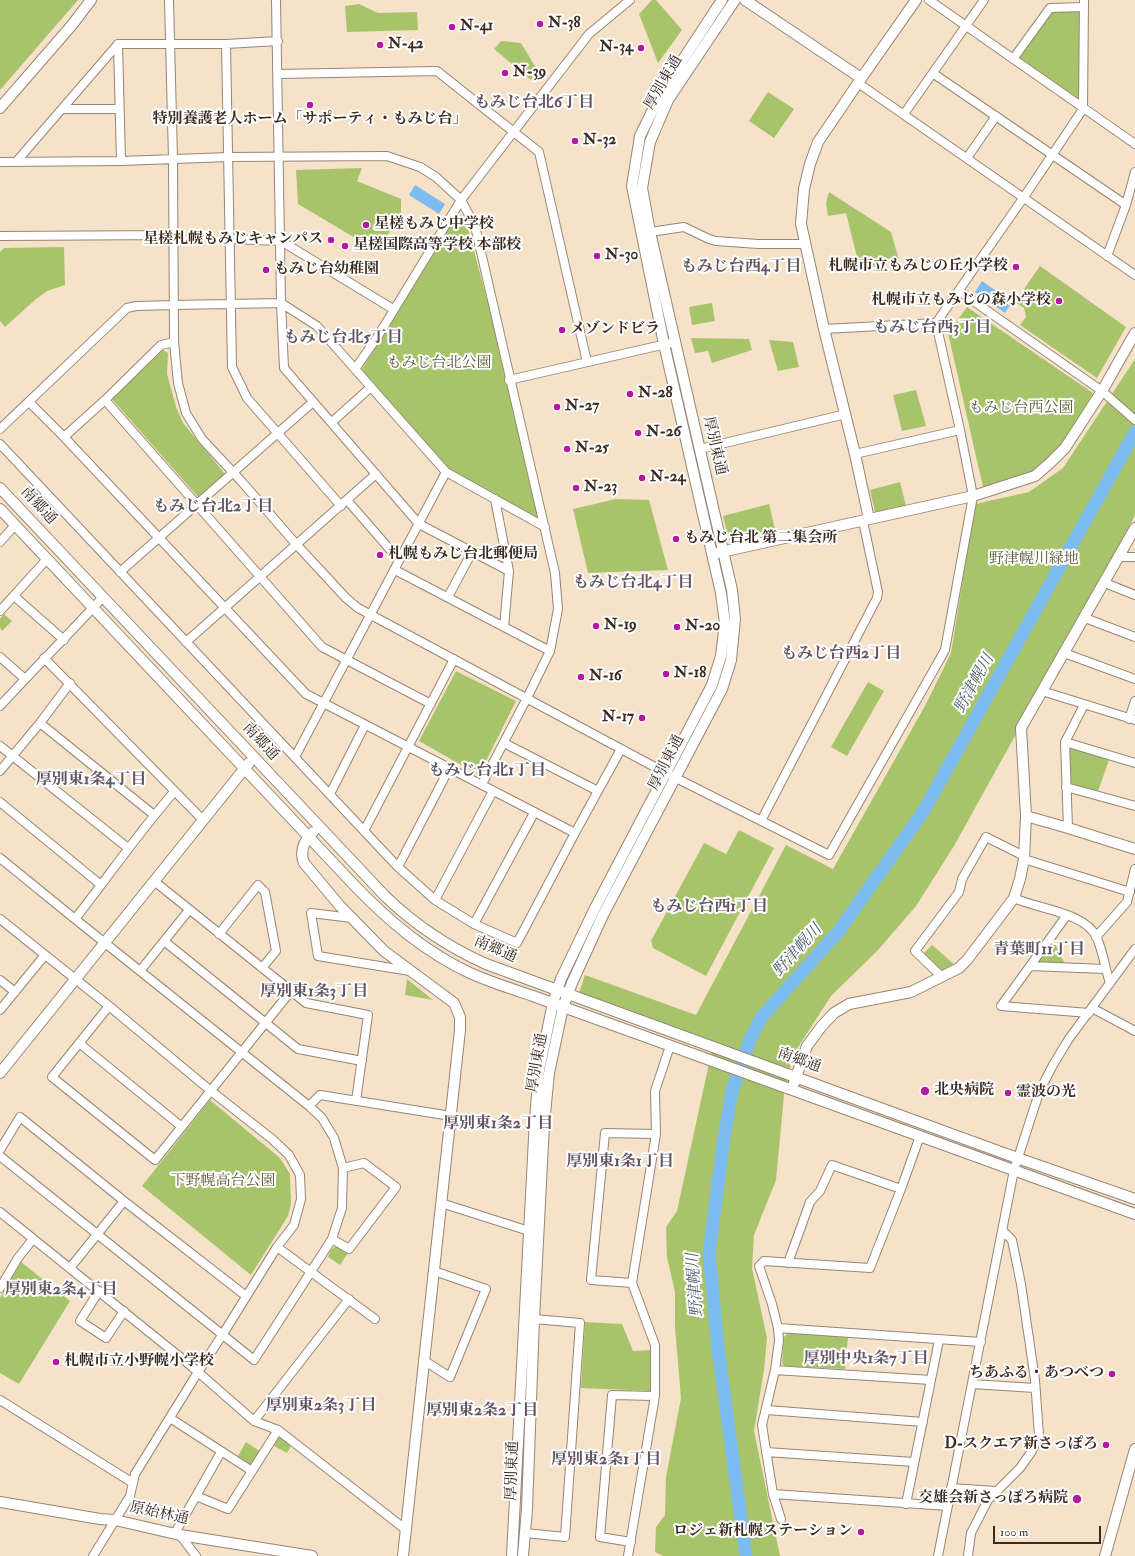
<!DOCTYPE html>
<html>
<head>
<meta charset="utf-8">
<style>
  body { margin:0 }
  #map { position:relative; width:1135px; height:1556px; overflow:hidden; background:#f6e1c9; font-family:"IM FELL Double Pica",serif }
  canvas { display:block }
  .scale { position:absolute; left:993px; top:1526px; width:108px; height:18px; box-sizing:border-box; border:2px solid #3b2a1e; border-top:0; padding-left:5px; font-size:12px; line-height:14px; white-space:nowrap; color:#3b2a1e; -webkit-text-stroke:3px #fff; paint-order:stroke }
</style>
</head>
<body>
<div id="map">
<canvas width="1135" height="1556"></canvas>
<div class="scale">100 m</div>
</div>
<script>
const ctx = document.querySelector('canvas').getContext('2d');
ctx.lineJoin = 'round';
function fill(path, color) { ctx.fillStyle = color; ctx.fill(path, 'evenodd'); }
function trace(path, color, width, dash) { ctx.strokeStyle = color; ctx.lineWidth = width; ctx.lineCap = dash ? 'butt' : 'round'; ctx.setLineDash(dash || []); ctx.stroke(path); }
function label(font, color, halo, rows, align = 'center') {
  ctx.font = font + ' "IM FELL Double Pica","Noto Serif JP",serif'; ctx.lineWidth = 4; ctx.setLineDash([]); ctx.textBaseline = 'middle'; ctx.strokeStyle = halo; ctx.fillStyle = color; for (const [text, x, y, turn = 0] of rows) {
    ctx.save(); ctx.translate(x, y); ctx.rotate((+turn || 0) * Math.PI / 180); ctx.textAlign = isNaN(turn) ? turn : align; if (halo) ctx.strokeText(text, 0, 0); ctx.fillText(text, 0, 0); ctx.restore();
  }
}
const green = new Path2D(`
  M0 0H78L0 90Z
  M652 0H656L682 30 658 63 639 14Z
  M359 4 378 13 417 12 418 30 347 32 345 6Z
  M1080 10V102L1017 57 1052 11Z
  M501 41 521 43 538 71 531 80 494 49Z
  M768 92 794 109 774 138 749 121Z
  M362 168 357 181 401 199V215L380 246 372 248 298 204 296 170Z
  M829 192 891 232 899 260 860 269 846 213 828 216 826 203Z
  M454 215H461L468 229 499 344 540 524 447 471 393 410 362 369Z
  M64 247 65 285 47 291 36 299 5 327 0 321V252L4 248Z
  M1040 266 1126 327 1097 378 1020 325 1026 317 1024 308 1015 302Z
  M712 303 715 321 692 325 689 307Z
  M967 307 1093 393 1062 446 1033 472 983 487 948 333Z
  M691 338 749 339 752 350 712 363 708 351 695 353Z
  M769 340 793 342 799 367 778 371Z
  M163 350 168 353 167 374 176 407 183 423 226 475 199 498 112 399Z
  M1135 359V515L1113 559 954 846 916 906 878 950 831 996 793 1055 784 1095 776 1180 754 1235 752 1268 767 1338 764 1370 754 1431 780 1556H663L655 1552 656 1527 665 1515 666 1477 681 1398 675 1327V1292L667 1257 666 1227 677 1211 713 1045 592 1001 579 993 585 975 696 1015 786 845 833 869 925 706 951 653 975 504 1029 492 1063 468Z
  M916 390 926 426 902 431 893 395Z
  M900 482 906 506 875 512 870 490Z
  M616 499 649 500 668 570 588 573 573 509Z
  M769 504 775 529 729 540 723 516Z
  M4 614 12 621 2 631 0 628V619Z
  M456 671 516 701 479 775 419 741Z
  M868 682 884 691 847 756 831 747Z
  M1068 747 1109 760 1098 791 1071 784Z
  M739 830 774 848 706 976 653 948 651 941 704 843 726 854Z
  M1054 942 1065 964H1037Z
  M932 945 955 965 950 969 941 971 923 954Z
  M407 979 433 1000 405 995Z
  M210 1100 280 1158 290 1174 291 1204 288 1216 251 1275 142 1186Z
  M336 1246 348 1253 340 1265 328 1257 331 1250Z
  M21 1262 70 1301 19 1384 0 1373V1298Z
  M585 1322 622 1324 633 1351 652 1350V1391L581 1388Z
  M788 1333 848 1337 845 1369 785 1366 782 1363 784 1337Z
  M283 1436 292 1444 287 1453 274 1446 279 1437Z
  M246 1442 261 1452 251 1467 237 1458Z`);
const water = new Path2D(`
  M415 185 445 204 439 214 409 195Z
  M982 281 1012 302 1005 313 975 292Z`);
const river = new Path2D(`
  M746 1556 718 1348 709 1253 724 1138 732 1091 750 1040 761 1018 838 932 923 812 1135 432`);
const minor = new Path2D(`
  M169 0 173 159 174 342 178 383 186 413 202 439 242 482 296 544 346 598 358 608 666 773 829 855 945 650 973 496 960 430 936 323 1024 197 1083 109 1084 0
  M276 0 281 303 284 368 419 524 509 571
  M929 0 1135 144
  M118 44 121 161
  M226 44 232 367 247 398 341 506
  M1013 59 1050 8 1084 7
  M278 74 437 71 539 152 587 362
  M934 74 1126 205
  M858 83 1135 275
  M63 109H119
  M904 114 984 0
  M967 158 996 116
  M0 162 121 161 229 157 387 156 420 167 436 177 461 200 475 226 555 573 558 609 550 651 527 698 482 784
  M16 162 118 44H226L278 41
  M650 232 684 227 709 239 716 241 758 244H806
  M0 236 174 235
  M229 239 281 241 393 309
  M1107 256 1126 205 1135 172
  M959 291 1102 391 1135 420
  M824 329 936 323
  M355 369 378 336 461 200 589 34 630 0
  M509 380 675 342
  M105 400 322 647 431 704
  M29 402 64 437 306 694 575 833
  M332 422 371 387
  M0 429 127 308 136 306 174 305 281 303 317 326 446 472 545 527
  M64 437 105 400 161 345 174 342
  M0 444 398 867 435 900 474 924 517 943 575 833 621 749
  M700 449 846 414
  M855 454 960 430
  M495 499 509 571 504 627
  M347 500 399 560
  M0 542 15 525
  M1119 557H1135
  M395 570 550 651
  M120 572 313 402
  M1105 583 1135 595
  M14 596 64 640
  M448 597 472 552
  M0 611 47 559
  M1085 618 1135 637
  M186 642 376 474
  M1064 653 1135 679
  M0 657 25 679
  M44 658 203 820
  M1042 691 1135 720
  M0 706C34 669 69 634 103 597
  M1129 719 1135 701
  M40 723 154 815
  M1065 742 1135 763
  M504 743 598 791
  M0 746 128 848
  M295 757 446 472
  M0 771 40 723 70 683
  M1066 787 1135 806
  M330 794 365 725
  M0 802 101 885
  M761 821 877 598 878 592 863 521
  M1068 828 1065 742 1084 705
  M364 831 454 659
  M0 858 75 919 309 1106 322 1118 334 1138 343 1168 342 1208 332 1239 254 1360 0 1156
  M1024 859 1130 892
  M398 867 450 767
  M154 881 306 1003 368 1015 356 1101
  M1014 898C1037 909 1086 912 1097 938 1103 952 1105 968 1110 983
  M435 900 493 791
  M1067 915 1001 1006 1089 1013
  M352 918 311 913 318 956 410 971
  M0 919 109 1006 211 1091 272 1139 289 1155 300 1175 301 1199 294 1225 277 1247 223 1334 198 1372 135 1474 130 1496 93 1556
  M75 919C108 877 139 832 174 792
  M474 924 534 813
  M219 934 258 885 265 892 276 951 262 968
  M1096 937 1127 902 1135 869
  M164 941 298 1049 362 1061
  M1030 966 1105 969
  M140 971 189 910
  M942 977 915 951 959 892 962 879 986 837 1024 856
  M0 980 15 992
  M109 1006 52 1077 155 1160 291 991
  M1092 1008 1135 1031
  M0 1010 45 955
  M79 1043 182 1127
  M309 1106 320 1095 451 1116
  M0 1150 20 1117 124 1201 246 1296
  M441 1203 529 1231
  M0 1212 190 1365 254 1421 278 1430 405 1529
  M332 1239 349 1249 396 1187 364 1163 343 1168
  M277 1247 375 1319
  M788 1263 810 1202 820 1191 832 1165 901 1189
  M70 1268 124 1201
  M632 1283 591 1280 605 1133 656 1134
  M0 1288 18 1258 33 1239
  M99 1291 80 1321 106 1338 124 1311
  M778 1328 981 1342
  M423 1360 450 1377 486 1289 434 1271
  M775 1370 931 1380
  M972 1384 1035 1388
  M0 1400 133 1483
  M767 1410 923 1422
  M170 1418 252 1471
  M254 1421 349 1299
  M766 1452 914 1462
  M570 1458 606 1461
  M951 1488 996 1491
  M773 1494 948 1506
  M196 1496 228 1509 278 1430
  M906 1504 939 1340
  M781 1519 773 1494 762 1425 775 1370 779 1341 778 1328 772 1304 759 1266 764 1261 870 1268 901 1189 920 1136
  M175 1533 221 1452
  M525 1533 565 1537 580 1323 534 1319
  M180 1535 196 1556
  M631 1542 600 1537 612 1395 655 1396
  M628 1556 655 1396V1345L632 1283 656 1134 655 1091 670 1046
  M938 1556 1014 1170 1040 1090 1053 1065 1068 1040 1135 949
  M968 1556 971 1533 988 1500 1020 1468 1032 1451 1039 1435 1035 1380 1021 1284 1012 1240 1003 1231`);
const tertiary = new Path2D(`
  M745 0 861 78
  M0 108 72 25 91 0
  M0 488 385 896C415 925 448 947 486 964L1006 1154 1135 1199
  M0 509 355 886C389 921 425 952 470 973 490 982 512 989 533 996L1135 1214
  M869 519 855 454 824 329 801 224 804 189 810 164 818 142 858 83 916 0
  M717 553 973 496 1035 476 1051 462 1065 448 1102 391 1135 333
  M1026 816 1068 828 1135 849
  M313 832C304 841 299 851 304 863L340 906 384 951 454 1003 460 1017V1030L403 1556
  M0 1073 249 763
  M794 1083 807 1046 821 1027 834 1013 849 1004 911 992 959 968 967 960 1014 898 1020 879 1024 859 1026 816 1021 728 1135 528
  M0 1502 100 1519 115 1520 180 1535 312 1556
  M512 1556 535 1119 539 1070 553 1003 561 979 595 908 712 685 721 656 725 623 721 593 664 344 632 186 640 136 661 93 722 0
  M523 1556 527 1509 534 1319 544 1124 549 1073 563 1007 572 983 603 915 722 689 731 660 735 619 732 590 650 232 642 188 650 142 668 100 735 0
  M1105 1556 1135 1449`);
const markers = [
  [540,24,4,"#b5179e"],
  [452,27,4,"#b5179e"],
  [380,45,4,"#b5179e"],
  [641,48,4,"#b5179e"],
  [505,73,4,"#b5179e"],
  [310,105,4,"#b5179e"],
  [575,141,4,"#b5179e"],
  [366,225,4,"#b5179e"],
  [331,240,4,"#b5179e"],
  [345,246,4,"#b5179e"],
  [597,256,4,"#b5179e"],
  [1016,267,4,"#b5179e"],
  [266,270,4,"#b5179e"],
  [1059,301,4,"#b5179e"],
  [562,330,4,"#b5179e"],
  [630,394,4,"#b5179e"],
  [557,407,4,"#b5179e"],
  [638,433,4,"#b5179e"],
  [567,449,4,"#b5179e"],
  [642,478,4,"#b5179e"],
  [576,488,4,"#b5179e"],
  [676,539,4,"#b5179e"],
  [380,555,4,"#b5179e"],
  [596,626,4,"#b5179e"],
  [677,627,4,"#b5179e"],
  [666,674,4,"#b5179e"],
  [581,677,4,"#b5179e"],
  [642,718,4,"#b5179e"],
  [925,1091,5,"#b5179e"],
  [1008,1093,4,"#b5179e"],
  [56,1362,4,"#b5179e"],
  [1112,1374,4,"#b5179e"],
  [1106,1445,4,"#b5179e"],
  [1077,1499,5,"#b5179e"],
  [861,1532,4,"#b5179e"]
];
const poiNames = [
  ["N-38",548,24],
  ["N-41",460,27],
  ["N-42",388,45],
  ["N-34",633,48,"right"],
  ["N-39",513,73],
  ["特別養護老人ホーム「サポーティ・もみじ台」",310,120,"center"],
  ["N-32",583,141],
  ["星槎もみじ中学校",374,225],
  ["星槎札幌もみじキャンパス",323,240,"right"],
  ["星槎国際高等学校 本部校",353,246],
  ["N-30",605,256],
  ["札幌市立もみじの丘小学校",1008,267,"right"],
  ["もみじ台幼稚園",274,270],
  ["札幌市立もみじの森小学校",1051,301,"right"],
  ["メゾンドビラ",570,330],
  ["N-28",638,394],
  ["N-27",565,407],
  ["N-26",646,433],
  ["N-25",575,449],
  ["N-24",650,478],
  ["N-23",584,488],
  ["もみじ台北 第二集会所",684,539],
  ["札幌もみじ台北郵便局",388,555],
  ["N-19",604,626],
  ["N-20",685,627],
  ["N-18",674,674],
  ["N-16",589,677],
  ["N-17",634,718,"right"],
  ["北央病院",934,1091],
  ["霊波の光",1016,1093],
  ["札幌市立小野幌小学校",64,1362],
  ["ちあふる・あつべつ",1104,1374,"right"],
  ["D-スクエア新さっぽろ",1098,1445,"right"],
  ["交雄会新さっぽろ病院",1068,1499,"right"],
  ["ロジェ新札幌ステーション",853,1532,"right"]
];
const streetNames = [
  ["厚別東通",664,83,-60],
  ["厚別東通",714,446,77],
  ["南郷通",38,506,47],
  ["南郷通",260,742,47],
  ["厚別東通",667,763,-63],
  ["南郷通",495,950,23],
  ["南郷通",799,1061,20],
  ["厚別東通",538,1063,-80],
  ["厚別東通",513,1471,-88],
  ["原始林通",159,1514,12]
];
const parkNames = [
  ["もみじ台北公園",439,364],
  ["もみじ台西公園",1021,409],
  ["野津幌川緑地",1034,560],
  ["下野幌高台公園",223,1182]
];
const neighbourhoodNames = [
  ["もみじ台北6丁目",534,104],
  ["もみじ台西4丁目",741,268],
  ["もみじ台西3丁目",932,329],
  ["もみじ台北5丁目",343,339],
  ["もみじ台北2丁目",213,508],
  ["もみじ台北4丁目",633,584],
  ["もみじ台西2丁目",841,655],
  ["もみじ台北1丁目",487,772],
  ["厚別東1条4丁目",91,781],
  ["もみじ台西1丁目",709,908],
  ["青葉町11丁目",1039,951],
  ["厚別東1条3丁目",314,993],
  ["厚別東1条2丁目",498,1125],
  ["厚別東1条1丁目",620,1163],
  ["厚別東2条4丁目",61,1291],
  ["厚別中央1条7丁目",866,1360],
  ["厚別東2条3丁目",321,1407],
  ["厚別東2条2丁目",482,1412],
  ["厚別東2条1丁目",606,1461]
];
const waterNames = [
  ["野津幌川",975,684,-61],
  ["野津幌川",798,951,-48],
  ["野津幌川",696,1285,-94]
];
fill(green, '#a8c46b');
fill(water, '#7dbcf1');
trace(river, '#7dbcf1', 13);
trace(minor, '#988674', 10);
trace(tertiary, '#988674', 12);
trace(minor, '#fff', 8);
trace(tertiary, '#fff', 10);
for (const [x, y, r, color] of markers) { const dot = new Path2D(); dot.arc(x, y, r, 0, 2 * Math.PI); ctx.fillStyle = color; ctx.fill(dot); trace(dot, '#fff', 1.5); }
label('bold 15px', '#3b2a1e', '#fff', poiNames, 'left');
label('15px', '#3b2a1e', '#fff', streetNames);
label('15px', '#5c5835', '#fff', parkNames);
label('bold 16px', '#625460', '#fff', neighbourhoodNames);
label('italic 16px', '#525d68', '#fff', waterNames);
</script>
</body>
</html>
